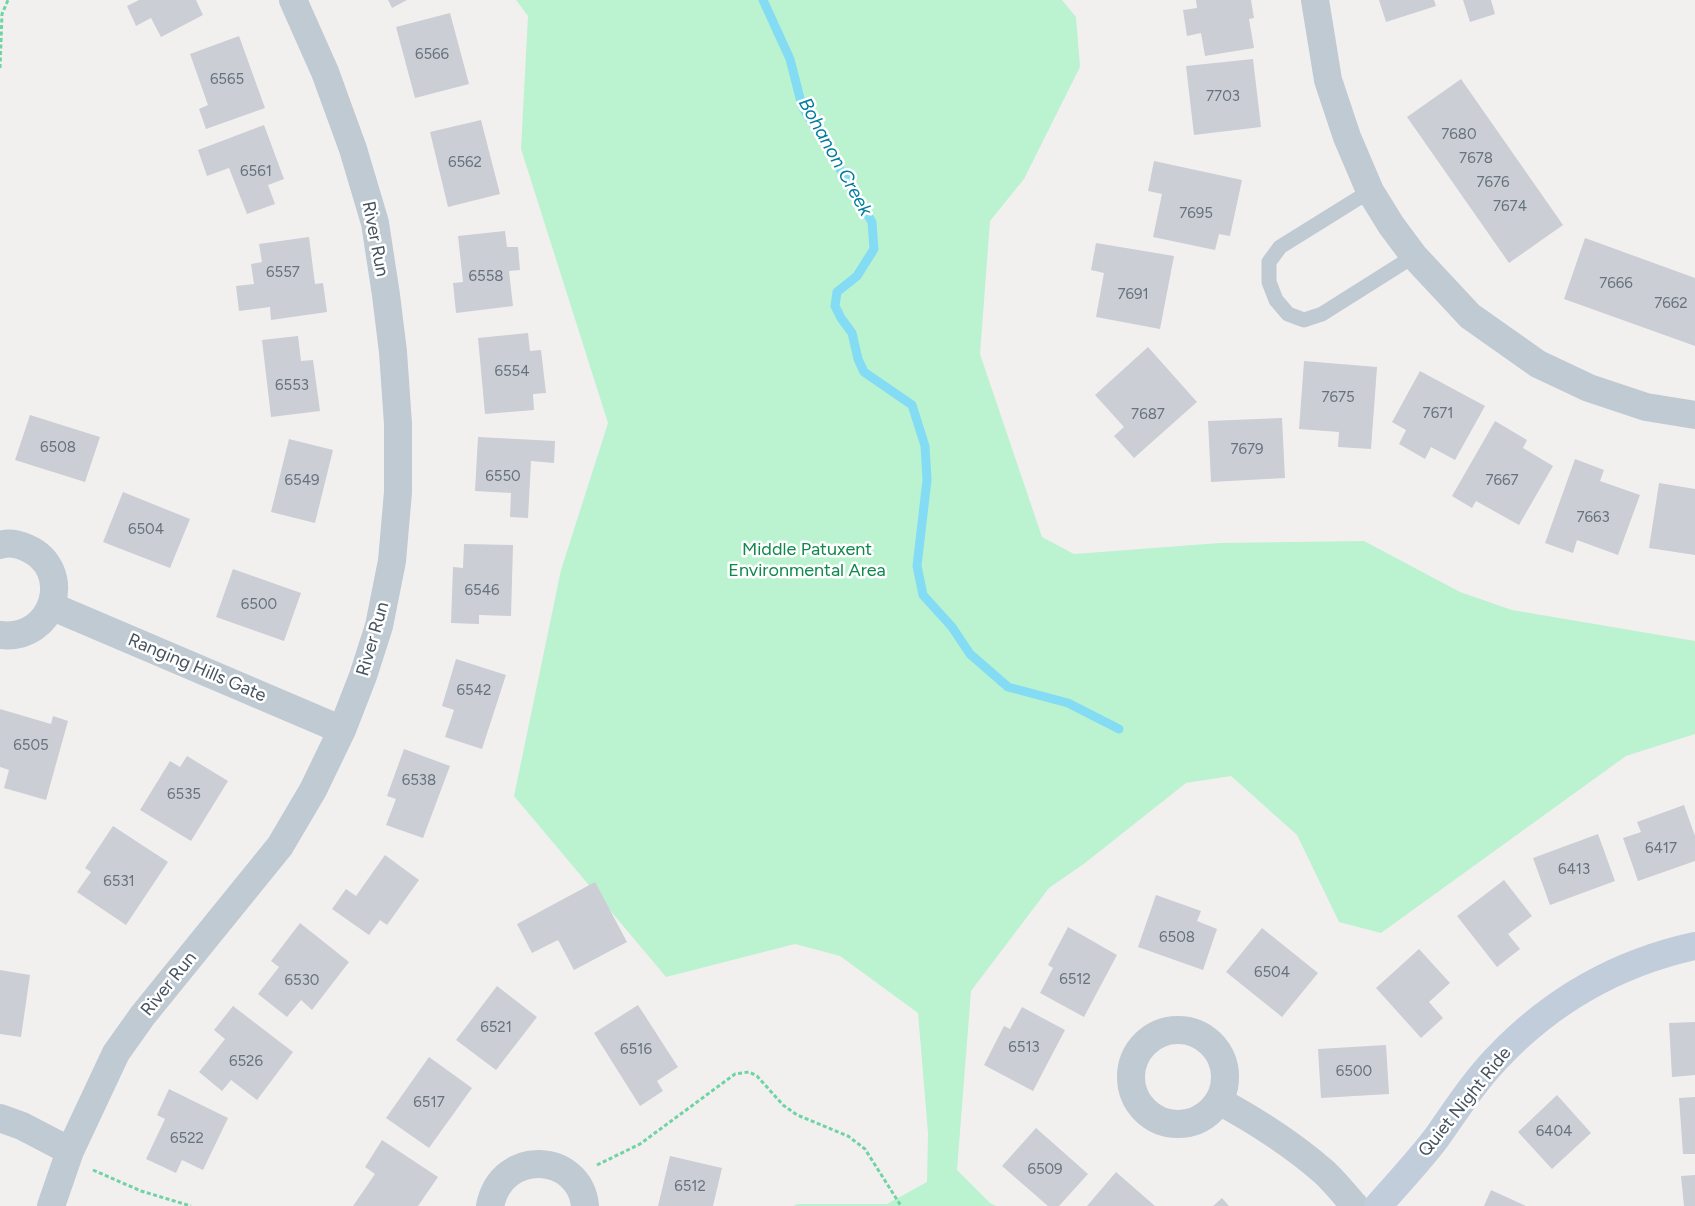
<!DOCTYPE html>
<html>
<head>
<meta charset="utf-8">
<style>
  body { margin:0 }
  canvas { display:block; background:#f2efef }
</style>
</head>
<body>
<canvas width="1695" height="1206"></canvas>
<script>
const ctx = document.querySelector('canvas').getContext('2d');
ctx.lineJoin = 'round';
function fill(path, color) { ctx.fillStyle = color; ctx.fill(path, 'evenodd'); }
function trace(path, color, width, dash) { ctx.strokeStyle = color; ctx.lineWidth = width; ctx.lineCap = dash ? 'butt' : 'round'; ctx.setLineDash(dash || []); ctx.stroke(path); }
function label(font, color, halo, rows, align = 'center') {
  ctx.font = font + ' Figtree,sans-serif'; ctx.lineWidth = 5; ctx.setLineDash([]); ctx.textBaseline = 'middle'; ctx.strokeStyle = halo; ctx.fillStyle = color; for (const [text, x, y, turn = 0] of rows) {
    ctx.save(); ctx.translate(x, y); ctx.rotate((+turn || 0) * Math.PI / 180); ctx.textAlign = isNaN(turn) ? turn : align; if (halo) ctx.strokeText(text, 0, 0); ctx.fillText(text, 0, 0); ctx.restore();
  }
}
const green = new Path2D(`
  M516 0H1062L1076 17 1080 67 1024 179 990 221 980 354 1042 537 1074 554 1220 543 1364 541 1460 592 1512 610 1695 641V734L1626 756 1381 933 1339 922 1297 835 1231 776 1186 783 1085 863 1049 888 971 991 957 1170 990 1203 996 1206H793L798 1204H887L927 1182 928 1133 918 1013 840 956 795 944 666 977 514 796 561 570 608 423 521 149 528 16Z`);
const stream = new Path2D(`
  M763 0 790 59 802 106 872 222 874 249 857 276 837 292 835 306 841 318 852 333 858 359 864 372 912 405 925 446 927 480 917 566 923 595 952 627 970 654 1008 687 1068 703 1119 729`);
const building = new Path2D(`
  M139 0H196L203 15 161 37 151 18 136 26 127 6Z
  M388 0H407L392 8Z
  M1196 0H1251L1254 18 1249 19 1254 48 1205 56 1201 33 1187 36 1183 10 1197 8Z
  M1379 0H1434L1436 6 1386 22Z
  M1463 0H1491L1495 14 1470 22Z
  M450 13 469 84 415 98 396 27Z
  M239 36 265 108 206 129 199 109 208 105 190 54Z
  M1253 59 1261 127 1194 135 1186 66Z
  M1461 79 1563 225 1509 263 1407 117Z
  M481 120 500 194 448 207 430 132Z
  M264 125 284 179 268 185 275 204 247 214 229 168 207 176 198 150Z
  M1154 161 1242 180 1230 236 1219 234 1215 250 1153 237 1162 194 1148 191Z
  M505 231 507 247H518L520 270 509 271 513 306 456 313 453 283 463 282 458 236Z
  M309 237 315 284 323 283 327 312 271 320 270 307 239 311 236 286 254 284 251 264 262 262 259 244Z
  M1585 238 1695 278V346L1564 299Z
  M1096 243 1174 256 1160 329 1096 317 1104 273 1091 270Z
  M528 333 530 351 541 350 546 393 533 394 534 410 485 414 478 338Z
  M298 336 301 361 313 360 320 411 271 417 262 340Z
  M1148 347 1197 402 1134 458 1114 436 1124 427 1095 395Z
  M1304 361 1377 367 1371 449 1338 447 1339 432 1299 429Z
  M1420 371 1485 406 1455 460 1431 447 1425 459 1399 444 1406 430 1392 422Z
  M30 415 100 437 85 482 15 460Z
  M1282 418 1285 478 1211 482 1208 421Z
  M1495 421 1527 440 1523 448 1553 466 1519 525 1476 501 1472 508 1452 496Z
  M478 437 555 441 554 463 531 461 528 518 510 517 511 493 475 491Z
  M289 439 333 450 315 523 271 512Z
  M1575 459 1604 470 1600 481 1640 495 1618 555 1577 540 1573 553 1545 543Z
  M1659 483 1695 489V555L1649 548Z
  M123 492 190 519 170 568 103 542Z
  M464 544 513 545 511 616 479 615V624L451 623 453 567 463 568Z
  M233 569 301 593 284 641 216 617Z
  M456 659 506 675 482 749 445 737 454 710 442 706Z
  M0 709 51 724 53 716 68 721 46 800 4 788 9 770 0 767Z
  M404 749 450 766 423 838 386 825 396 799 387 796Z
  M187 756 228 781 191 841 140 810 170 761 180 767Z
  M1684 805 1695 836V861L1638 881 1623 838 1641 832 1637 822Z
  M113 826 168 862 126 925 77 892 91 872 85 868Z
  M1598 834 1615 881 1550 905 1533 858Z
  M385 855 419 880 387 925 380 920 369 935 332 909 346 889 356 896Z
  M1504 880 1532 916 1508 934 1520 949 1497 967 1457 916Z
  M595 882 627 942 574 970 558 940 532 953 517 924Z
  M1156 895 1201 911 1197 921 1217 929 1203 970 1138 947Z
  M300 923 349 962 312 1010 301 1000 287 1017 258 994 279 967 271 961Z
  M1068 927 1117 955 1084 1017 1040 993 1053 968 1048 965Z
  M1262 928 1318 973 1282 1017 1226 972Z
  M1419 949 1450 983 1429 1002 1443 1018 1421 1038 1376 988Z
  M0 970 30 975 21 1037 0 1034Z
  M497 986 537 1017 496 1070 456 1040Z
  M638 1005 678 1067 657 1081 663 1091 640 1106 594 1033Z
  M233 1006 293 1052 257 1100 231 1080 222 1091 199 1072 225 1039 214 1030Z
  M1022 1007 1065 1030 1033 1091 984 1065 1004 1026 1010 1029Z
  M1695 1022V1075L1672 1077 1669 1023Z
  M1386 1045 1389 1094 1321 1098 1318 1049Z
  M429 1057 472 1088 429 1148 386 1118Z
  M169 1089 228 1118 203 1170 182 1160 176 1173 146 1159 165 1119 157 1115Z
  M1557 1095 1591 1133 1552 1169 1518 1132Z
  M1695 1097V1154H1683L1679 1098Z
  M1036 1128 1088 1174 1059 1206H1048L1002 1166Z
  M382 1140 438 1177 418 1206H353L375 1174 365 1167Z
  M670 1156 722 1168 713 1206H658Z
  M1116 1172 1155 1206H1087Z
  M1695 1175V1206H1684L1681 1176Z
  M1491 1190 1526 1206H1484Z
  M1222 1198 1229 1206H1213Z`);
const path = new Path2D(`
  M0 68 2 14 8 0
  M597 1165 640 1144 735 1074 749 1072 757 1076 783 1105 797 1115 848 1136 865 1149 901 1206
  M93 1170 141 1191 191 1206`);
const lane = new Path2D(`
  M1370 191 1280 247 1269 262V282L1276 300 1288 314 1304 320 1322 314 1414 256`);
const street = new Path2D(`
  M1315 0 1328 80 1347 137 1370 191 1391 225 1414 256 1470 316 1538 364 1589 388 1646 407 1695 415
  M0 545C9 542 18 544 27 548 75 569 55 642 0 635
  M51 606 342 730
  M1131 1077a47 47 0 1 1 94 0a47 47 0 1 1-94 0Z
  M1219 1101C1256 1121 1292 1144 1324 1172 1335 1182 1345 1195 1355 1206
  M0 1118 22 1126 70 1151
  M51 1206 70 1151 116 1053 143 1015 280 846 313 790 342 730 363 676 379 626 392 561 398 492V424L393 352 386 295 375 223 353 149 325 72 293 0
  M490 1206C502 1147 580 1153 585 1206`);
const secondary = new Path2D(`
  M1378 1206C1398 1183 1419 1161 1437 1137 1456 1110 1474 1082 1497 1058 1552 1000 1617 963 1695 946`);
const numberNames = [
  ["6566",432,55],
  ["6565",227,80],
  ["7703",1223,97],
  ["7680",1459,135],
  ["7678",1476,159],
  ["6562",465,163],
  ["6561",256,172],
  ["7676",1493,183],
  ["7674",1510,207],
  ["7695",1196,214],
  ["6557",283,273],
  ["6558",486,277],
  ["7666",1616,284],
  ["7691",1133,295],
  ["7662",1671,304],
  ["6554",512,372],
  ["6553",292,386],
  ["7675",1338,398],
  ["7671",1438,414],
  ["7687",1148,415],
  ["6508",58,448],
  ["7679",1247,450],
  ["6550",503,477],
  ["6549",302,481],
  ["7667",1502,481],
  ["7663",1593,518],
  ["6504",146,530],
  ["6546",482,591],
  ["6500",259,605],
  ["6542",474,691],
  ["6505",31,746],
  ["6538",419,781],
  ["6535",184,795],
  ["6417",1661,849],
  ["6413",1574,870],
  ["6531",119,882],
  ["6508",1177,938],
  ["6504",1272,973],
  ["6512",1075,980],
  ["6530",302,981],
  ["6521",496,1028],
  ["6513",1024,1048],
  ["6516",636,1050],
  ["6526",246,1062],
  ["6500",1354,1072],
  ["6517",429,1103],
  ["6404",1554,1132],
  ["6522",187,1139],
  ["6509",1045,1170],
  ["6512",690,1187]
];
const streetNames = [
  ["River Run",375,239,79],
  ["River Run",373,639,-74],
  ["Ranging Hills Gate",197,668,23],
  ["River Run",169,984,-51],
  ["Quiet Night Ride",1465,1102,-51]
];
const parkNames = [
  ["Middle Patuxent",807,550],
  ["Environmental Area",807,571]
];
const waterNames = [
  ["Bohanon Creek",835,157,61]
];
fill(green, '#bbf3d1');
trace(stream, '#84dcf4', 9);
fill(building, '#cbced5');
trace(path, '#6fd4a3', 3, [4, 2.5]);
trace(lane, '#bfcad3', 15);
trace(street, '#bfcad3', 28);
trace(secondary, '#c1cdda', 28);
label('15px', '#67727c', null, numberNames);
label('18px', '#46535f', '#fff', streetNames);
label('18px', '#0f884c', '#fff', parkNames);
label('italic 19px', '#037d9f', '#fff', waterNames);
</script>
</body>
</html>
